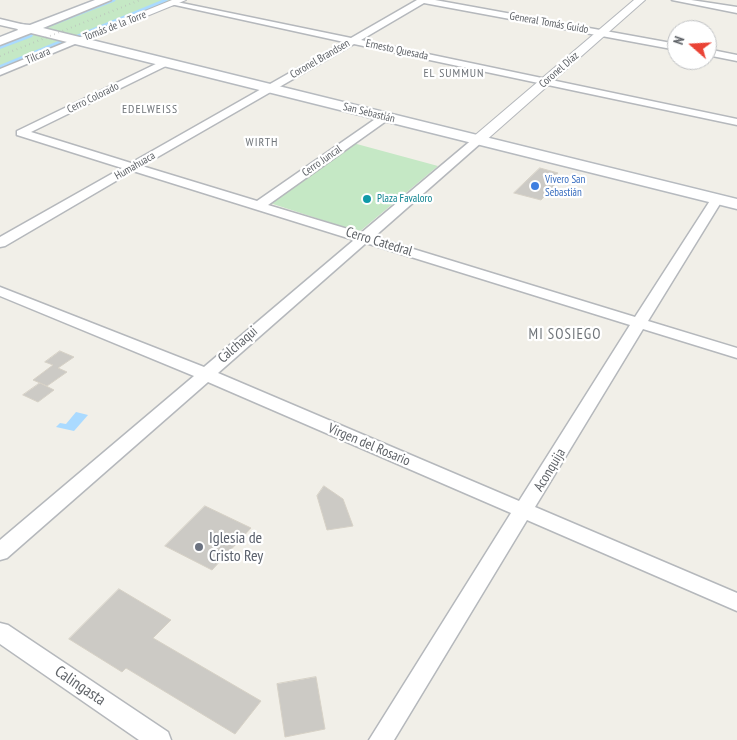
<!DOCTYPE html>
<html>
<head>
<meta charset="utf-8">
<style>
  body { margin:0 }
  #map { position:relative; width:737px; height:740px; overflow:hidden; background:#f1efe8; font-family:"PT Sans Narrow",sans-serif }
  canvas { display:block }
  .north { position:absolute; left:667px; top:20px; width:50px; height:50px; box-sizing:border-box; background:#fff; border:1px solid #bfc1c3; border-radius:50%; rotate:289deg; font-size:14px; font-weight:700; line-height:20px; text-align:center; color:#5f6368 }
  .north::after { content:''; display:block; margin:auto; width:18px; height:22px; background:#ea4335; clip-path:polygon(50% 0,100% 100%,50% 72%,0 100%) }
</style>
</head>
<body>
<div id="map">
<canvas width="737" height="740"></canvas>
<div class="north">N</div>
</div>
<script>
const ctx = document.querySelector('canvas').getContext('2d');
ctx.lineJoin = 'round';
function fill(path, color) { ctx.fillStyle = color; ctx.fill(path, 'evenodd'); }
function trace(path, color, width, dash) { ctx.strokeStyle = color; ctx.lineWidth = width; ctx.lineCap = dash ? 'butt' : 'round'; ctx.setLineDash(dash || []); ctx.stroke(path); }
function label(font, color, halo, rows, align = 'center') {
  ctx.font = font + ' "PT Sans Narrow",sans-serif'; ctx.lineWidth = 4.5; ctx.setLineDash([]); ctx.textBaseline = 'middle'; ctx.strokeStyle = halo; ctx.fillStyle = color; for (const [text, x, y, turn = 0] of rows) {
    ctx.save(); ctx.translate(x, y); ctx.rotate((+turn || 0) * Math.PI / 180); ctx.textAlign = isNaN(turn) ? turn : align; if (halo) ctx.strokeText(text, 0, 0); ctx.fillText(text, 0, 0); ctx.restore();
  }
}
const green = new Path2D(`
  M105 0H181L0 72V41Z
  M353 143 438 166 359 232 273 204 271 202Z`);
const water = new Path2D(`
  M76 412 88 415 74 431 56 427 60 423 66 424Z`);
const stream = new Path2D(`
  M50 25 114 0
  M78 36 166 0`);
const canal = new Path2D(`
  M29 32 33 35 32 37 0 49V43Z
  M63 39 71 41 0 71V65Z`);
const building = new Path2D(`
  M540 168 558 173 549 181 557 183 541 200 514 193Z
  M60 351 74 357 58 368 67 372 47 386 33 380 53 365 45 362Z
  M40 383 54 390 38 402 23 395Z
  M324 486 343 499 353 526 327 530 317 496Z
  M205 506 251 528 212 570 165 546Z
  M119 589 171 620 153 638 261 701 235 734 126 668 122 672 69 639Z
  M316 677 325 729 285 737 277 684Z`);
const minor = new Path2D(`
  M417 0H435L677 44V50L424 3 361 40 737 119V125L354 44 142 166 257 201 381 115H389V119L268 205 361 233 474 138H482V142L374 237 635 317 713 196H721L723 199 648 321 737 348V358L643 329 535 507 737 593V611L527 520 394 740H369L511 513 208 382 7 558 0 560V540L194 376 0 296V287L204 367 354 240 133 171 5 246 0 247V237L122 168 17 135V131L162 61H168V65L31 132 131 163 344 42 175 5H172V1L351 38ZM366 243 630 325 519 501 218 373Z
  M672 0H691L737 7V13Z
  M0 19 25 25 26 27 22 30 0 25Z
  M74 39 82 41 0 75V69Z
  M707 49 737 55V61L707 55Z
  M0 623 8 625 168 732 171 740H139L0 644Z`);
const tertiary = new Path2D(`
  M172 0H186L81 43 77 44 71 41Z
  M634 0H645L483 143H473L471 140 473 137Z`);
const secondary = new Path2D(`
  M95 0H111L43 28 737 199V209L31 33 0 45V37L18 30 16 27 18 24 30 25Z`);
const rail = new Path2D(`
  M0 56 140 0`);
const markers = [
  [535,186,5,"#3f7fe0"],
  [367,199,5,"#0f9aa8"],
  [199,547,5,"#6b7280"]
];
const farStreetnames = [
  ["General Tomás Guido",549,23,10],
  ["Tomás de la Torre",115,26,-21],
  ["Ernesto Quesada",397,50,12],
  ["Tilcara",38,56,-23],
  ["Coronel Brandsen",320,59,-30],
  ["Coronel Díaz",559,70,-41],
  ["Cerro Colorado",93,98,-26],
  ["San Sebastián",369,113,14],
  ["Cerro Juncal",322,161,-35],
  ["Humahuaca",135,166,-30]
];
const farShopnames = [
  ["Vivero San",545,180],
  ["Sebastián",545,193]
];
const farCulturenames = [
  ["Plaza Favaloro",377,199]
];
const farNeighbourhoodnames = [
  ["EL SUMMUN",454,74],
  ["EDELWEISS",150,110],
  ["WIRTH",262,143]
];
const streetNames = [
  ["Cerro Catedral",379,242,17],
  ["Calchaqui",238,345,-41],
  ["Virgen del Rosario",369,445,23],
  ["Aconquija",550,470,-59]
];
const neighbourhoodNames = [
  ["MI SOSIEGO",565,335]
];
const nearWorshipnames = [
  ["Iglesia de",209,538],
  ["Cristo Rey",209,556]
];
const nearStreetnames = [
  ["Calingasta",80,686,34]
];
fill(green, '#c5e8c5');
fill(water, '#aadaff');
trace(stream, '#aadaff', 3);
fill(canal, '#aadaff');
fill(building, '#cccac5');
trace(building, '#d6d1c6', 1);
trace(minor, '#b5b8bc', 3);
trace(tertiary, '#b5b8bc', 2);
trace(secondary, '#b6babf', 3);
fill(minor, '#fff');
fill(tertiary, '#fff');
fill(secondary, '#fff');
trace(rail, '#b6b7b8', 2, [0.5, 4]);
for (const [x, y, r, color] of markers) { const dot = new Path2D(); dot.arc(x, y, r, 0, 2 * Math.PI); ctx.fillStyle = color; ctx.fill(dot); trace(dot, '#fff', 2); }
label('11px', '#5f6368', '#fff', farStreetnames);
label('11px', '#366cbe', '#fff', farShopnames, 'left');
label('11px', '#0d838f', '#fff', farCulturenames, 'left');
ctx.letterSpacing = '1px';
label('12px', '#70757a', '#fff', farNeighbourhoodnames);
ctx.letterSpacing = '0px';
label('14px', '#5f6368', '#fff', streetNames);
ctx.letterSpacing = '1px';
label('15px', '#70757a', '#fff', neighbourhoodNames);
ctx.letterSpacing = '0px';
label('16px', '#5b616d', '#fff', nearWorshipnames, 'left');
label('16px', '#5f6368', '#fff', nearStreetnames);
</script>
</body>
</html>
